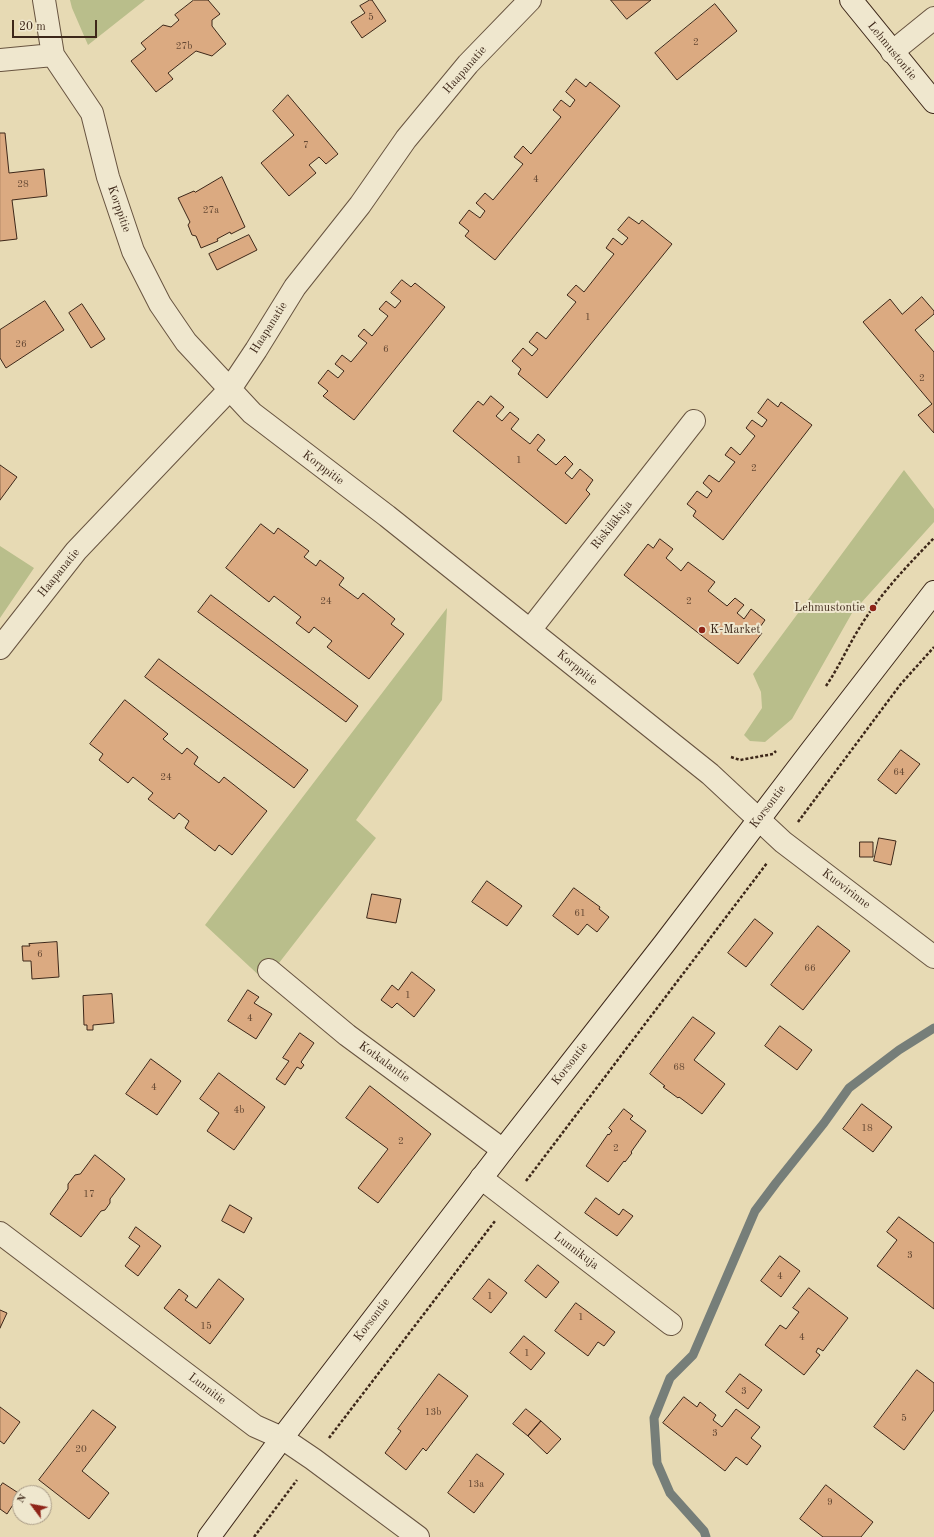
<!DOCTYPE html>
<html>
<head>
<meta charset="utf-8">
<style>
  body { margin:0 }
  #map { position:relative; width:934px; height:1537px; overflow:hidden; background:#e7dab4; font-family:"Old Standard TT",serif }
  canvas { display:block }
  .north { position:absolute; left:12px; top:1485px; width:40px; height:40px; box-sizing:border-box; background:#efe7ce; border:1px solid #a89a86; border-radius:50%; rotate:302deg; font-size:11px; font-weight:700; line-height:16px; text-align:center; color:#3d2719 }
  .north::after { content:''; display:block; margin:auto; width:14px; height:18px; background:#8f2418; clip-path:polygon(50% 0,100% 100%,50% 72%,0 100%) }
  .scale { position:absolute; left:12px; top:20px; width:85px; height:18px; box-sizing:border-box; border:2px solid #3d2719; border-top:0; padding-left:5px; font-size:12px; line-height:14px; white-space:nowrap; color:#3d2719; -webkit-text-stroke:3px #efe7ce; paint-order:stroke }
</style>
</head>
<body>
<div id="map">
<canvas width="934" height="1537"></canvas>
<div class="north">N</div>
<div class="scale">20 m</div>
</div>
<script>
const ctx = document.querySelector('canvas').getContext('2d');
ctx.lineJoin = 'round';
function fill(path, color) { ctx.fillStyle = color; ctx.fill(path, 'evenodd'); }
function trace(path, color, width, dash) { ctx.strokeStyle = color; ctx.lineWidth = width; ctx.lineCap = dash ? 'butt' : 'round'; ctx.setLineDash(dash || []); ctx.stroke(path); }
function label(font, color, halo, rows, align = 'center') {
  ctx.font = font + ' "Old Standard TT",serif'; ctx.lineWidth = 4; ctx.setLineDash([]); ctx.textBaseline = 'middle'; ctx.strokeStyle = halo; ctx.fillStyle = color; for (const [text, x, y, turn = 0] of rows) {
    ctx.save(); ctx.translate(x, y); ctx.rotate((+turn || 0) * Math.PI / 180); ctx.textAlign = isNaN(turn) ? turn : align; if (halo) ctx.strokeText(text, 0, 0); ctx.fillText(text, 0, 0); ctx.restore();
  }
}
const green = new Path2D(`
  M70 0H145L88 45 72 8Z
  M904 470 934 509V522L852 613 792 719 765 742 750 741 744 735 762 708 761 692 753 674Z
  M0 546 34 568 0 618Z
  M447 608 442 700 356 820 376 838 265 981 205 925Z`);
const stream = new Path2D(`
  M706 1537 704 1531 670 1493 657 1463 654 1418 670 1378 693 1355 755 1211 776 1183 824 1123 849 1088 899 1050 934 1028`);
const building = new Path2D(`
  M194 0H208L220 14 212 20V26L226 44 212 56 196 51 168 73 173 79 156 92 131 61 146 49 141 43 163 25 171 27 179 20 175 15Z
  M370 0H372L386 21 362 38 351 22 365 13 360 6Z
  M611 0H651L627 19Z
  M715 4 737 31 677 80 655 53Z
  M576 79 586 87 590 82 620 106 495 260 465 236 469 231 459 223 469 210 480 218 485 211 476 203 485 193 493 200 523 164 514 157 523 146 531 154 561 117 553 110 561 100 570 107 575 100 566 92Z
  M288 95 338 154 326 164 319 157 309 165 316 173 289 196 261 163 294 135 273 111Z
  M0 133H5L9 173 44 169 47 196 12 200 17 239 0 241Z
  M222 177 245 227 231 234 230 232 217 239 218 241 201 248 196 236 192 235 188 225 190 222 178 198 194 191 195 192Z
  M629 217 639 224 642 220 672 244 547 398 518 374 521 369 512 361 523 348 532 356 538 349 529 342 537 332 546 339 576 302 567 295 576 285 584 292 614 254 606 248 613 238 622 245 628 238 618 230Z
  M249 235 257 250 217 270 209 254Z
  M402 280 411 287 415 283 445 307 354 420 323 396 328 391 318 383 328 370 338 378 344 371 335 364 342 355 351 362 367 343 358 336 364 329 372 336 388 316 379 309 386 301 395 308 401 301 391 293Z
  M922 297 934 311V314L915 330 934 352V433L918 415 932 404 863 322 890 299 902 314Z
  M45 301 64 330 6 368 0 358V330Z
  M82 304 105 339 91 348 69 313Z
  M491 396 504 407 496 416 502 421 510 412 519 419 511 429 530 444 538 434 545 440 537 450 556 465 565 456 573 464 565 473 572 479 580 469 593 480 586 490 590 494 566 524 453 431 478 401 483 405Z
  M768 399 778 407 781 402 812 425 723 540 693 516 696 511 687 504 697 491 707 498 712 491 703 483 709 475 719 482 735 462 725 455 731 447 740 455 755 436 746 428 752 420 762 427 767 420 758 413Z
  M0 465 17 477 0 500Z
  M261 524 274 534 278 528 309 551 304 557 316 566 320 560 344 578 339 585 358 599 363 593 395 619 391 624 404 634 369 679 327 647 332 641 314 627 309 633 296 623 301 617 274 596 269 602 226 568Z
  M660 539 673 549 666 558 681 571 688 562 715 582 708 591 727 606 735 598 744 605 737 613 744 619 751 609 765 620 758 630 762 633 738 664 624 575 648 544 653 548Z
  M211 595 358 706 346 722 198 612Z
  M159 659 308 770 294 788 145 677Z
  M125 700 168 734 163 739 182 754 187 748 198 757 194 764 219 783 224 777 267 811 232 855 219 845 215 851 185 828 189 821 179 813 174 819 148 799 153 793 133 777 128 783 99 760 103 754 90 744Z
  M901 750 920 764 896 794 878 780Z
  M879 838 896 841 891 865 874 861Z
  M860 842H873V857H860Z
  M487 881 522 906 507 926 472 902Z
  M574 888 600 907 599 909 609 917 597 932 587 924 578 935 553 916Z
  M372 894 401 899 396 923 367 918Z
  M755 919 773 933 746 967 728 953Z
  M818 926 850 951 803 1010 771 985Z
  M57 942 59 977 32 979 31 961H23L22 946H30L29 944Z
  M412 972 435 990 414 1017 397 1003 392 1008 381 1000 392 985 398 990Z
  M248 990 259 997 254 1003 272 1014 256 1039 228 1021Z
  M112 994 114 1023 93 1025V1030H87V1025H84L83 996Z
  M693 1017 715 1033 694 1060 725 1084 702 1114 679 1097 678 1098 663 1087 665 1086 650 1074Z
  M780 1026 812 1050 797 1070 765 1046Z
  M300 1033 314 1043 301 1062 304 1065 301 1069 297 1067 285 1085 276 1079 289 1061 283 1058Z
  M151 1059 181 1081 157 1115 126 1094Z
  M219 1073 265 1107 234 1150 207 1131 219 1113 200 1099Z
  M370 1086 431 1134 378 1203 358 1188 388 1149 346 1118Z
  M862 1104 892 1127 873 1152 843 1129Z
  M624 1109 633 1116 630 1119 646 1131 631 1152 632 1153 625 1162 624 1161 608 1182 586 1166 608 1134 609 1135 612 1131 609 1128Z
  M95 1155 125 1179 110 1199V1203L105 1210 101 1211 81 1237 50 1214 68 1189V1184L75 1175 80 1174Z
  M596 1198 619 1215 623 1209 633 1216 617 1236 585 1213Z
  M230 1205 252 1218 244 1233 222 1221Z
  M899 1217 934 1243V1309L877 1266 897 1240 887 1232Z
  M136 1227 161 1246 138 1276 125 1266 140 1246 129 1238Z
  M780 1256 800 1271 781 1297 761 1281Z
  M538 1265 559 1282 546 1298 525 1281Z
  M219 1279 244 1299 210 1344 164 1308 179 1289 188 1296 185 1300 196 1308Z
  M489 1279 507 1293 491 1313 473 1299Z
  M809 1288 848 1318 823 1351 818 1348 816 1352 820 1355 804 1375 765 1345 780 1325 786 1329 799 1312 793 1308Z
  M576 1303 615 1332 604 1346 598 1342 588 1356 555 1331Z
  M0 1310 7 1313 0 1328Z
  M524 1336 545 1353 531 1370 510 1353Z
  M917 1370 934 1383V1410L904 1450 874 1427Z
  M439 1374 468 1396 426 1451 423 1448 406 1470 385 1453 401 1431 398 1429Z
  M740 1374 762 1390 748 1409 726 1392Z
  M684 1397 697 1407 700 1402 716 1415 713 1420 722 1427 736 1409 760 1427 751 1438 761 1446 747 1465 736 1457 725 1471 663 1423Z
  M0 1407 20 1422 4 1444 0 1441Z
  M526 1409 541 1421 528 1436 513 1424Z
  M93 1410 116 1427 82 1471 109 1493 89 1519 39 1480Z
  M541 1421 561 1439 547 1454 528 1436Z
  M477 1454 504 1474 474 1513 448 1493Z
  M3 1483 20 1494 7 1514 0 1509V1487Z
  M826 1485 873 1522 861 1537H823L800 1519Z`);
const path = new Path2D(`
  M826 686C839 667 848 646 860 627 880 594 907 566 934 538
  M731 757 740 760 773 754 776 751
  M798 822 900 685 934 647
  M526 1181 767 863
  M329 1438 495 1221
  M254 1537 297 1480`);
const minor = new Path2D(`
  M44 0 53 55 92 113 108 177 133 251 160 304 186 342 252 413 387 516 710 774 783 842 934 957
  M892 52 934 18
  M0 60 53 55
  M530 630 694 421
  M0 648 76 551 230 389 256 350 295 287 360 205 406 139 468 64 530 0
  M269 970 347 1035 503 1150
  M481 1178 671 1324
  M0 1233 255 1426 282 1438 313 1459 418 1537`);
const secondary = new Path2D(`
  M851 0 934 102
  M209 1537 282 1438 503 1150 664 944 811 751 934 592`);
const markers = [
  [873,608,4,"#8f2418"],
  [702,630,4,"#8f2418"]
];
const numberNames = [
  ["5",371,17],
  ["2",696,42],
  ["27b",184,46],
  ["7",306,145],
  ["4",536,179],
  ["28",23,184],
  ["27a",211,210],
  ["1",588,317],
  ["26",21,344],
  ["6",386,349],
  ["2",922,378],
  ["1",519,460],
  ["2",754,468],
  ["24",326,601],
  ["2",689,601],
  ["64",899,772],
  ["24",166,777],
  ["61",580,913],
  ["6",40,954],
  ["66",810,968],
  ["1",408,995],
  ["4",250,1018],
  ["68",679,1067],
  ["4",154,1087],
  ["4b",239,1110],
  ["18",867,1128],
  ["2",401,1141],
  ["2",616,1148],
  ["17",89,1194],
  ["3",910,1255],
  ["4",780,1276],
  ["1",490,1296],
  ["1",581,1317],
  ["15",206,1326],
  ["4",802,1337],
  ["1",527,1353],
  ["3",744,1391],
  ["13b",433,1412],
  ["5",904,1418],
  ["3",715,1433],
  ["20",81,1449],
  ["13a",476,1484],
  ["9",830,1502]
];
const streetNames = [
  ["Lehmustontie",892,51,51],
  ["Haapanatie",465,70,-49],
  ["Korppitie",119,209,71],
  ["Haapanatie",269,328,-58],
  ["Korppitie",323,468,37],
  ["Riskiläkuja",612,525,-52],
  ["Haapanatie",59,573,-51],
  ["Korppitie",577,668,39],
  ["Korsontie",768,807,-53],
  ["Kuovirinne",846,889,37],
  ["Kotkalantie",384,1062,36],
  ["Korsontie",570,1064,-52],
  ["Lunnikuja",576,1251,37],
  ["Korsontie",372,1320,-53],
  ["Lunnitie",207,1389,37]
];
const poiNames = [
  ["Lehmustontie",865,608],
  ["K-Market",710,630,"left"]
];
fill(green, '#b9be8b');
trace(stream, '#767e79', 9);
fill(building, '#dbaa81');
trace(building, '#3d2719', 1);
trace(minor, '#685440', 24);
trace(secondary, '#3d2719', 24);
trace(path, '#3d2719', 2.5, [3, 2]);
trace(minor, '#efe7ce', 22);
trace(secondary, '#efe7ce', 22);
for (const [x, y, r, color] of markers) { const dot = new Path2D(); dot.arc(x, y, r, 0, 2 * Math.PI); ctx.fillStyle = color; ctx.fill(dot); trace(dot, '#efe7ce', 1.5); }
label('10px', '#644833', null, numberNames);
label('12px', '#3d2719', '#efe7ce', streetNames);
label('12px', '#3d2719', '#efe7ce', poiNames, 'right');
</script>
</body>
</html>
